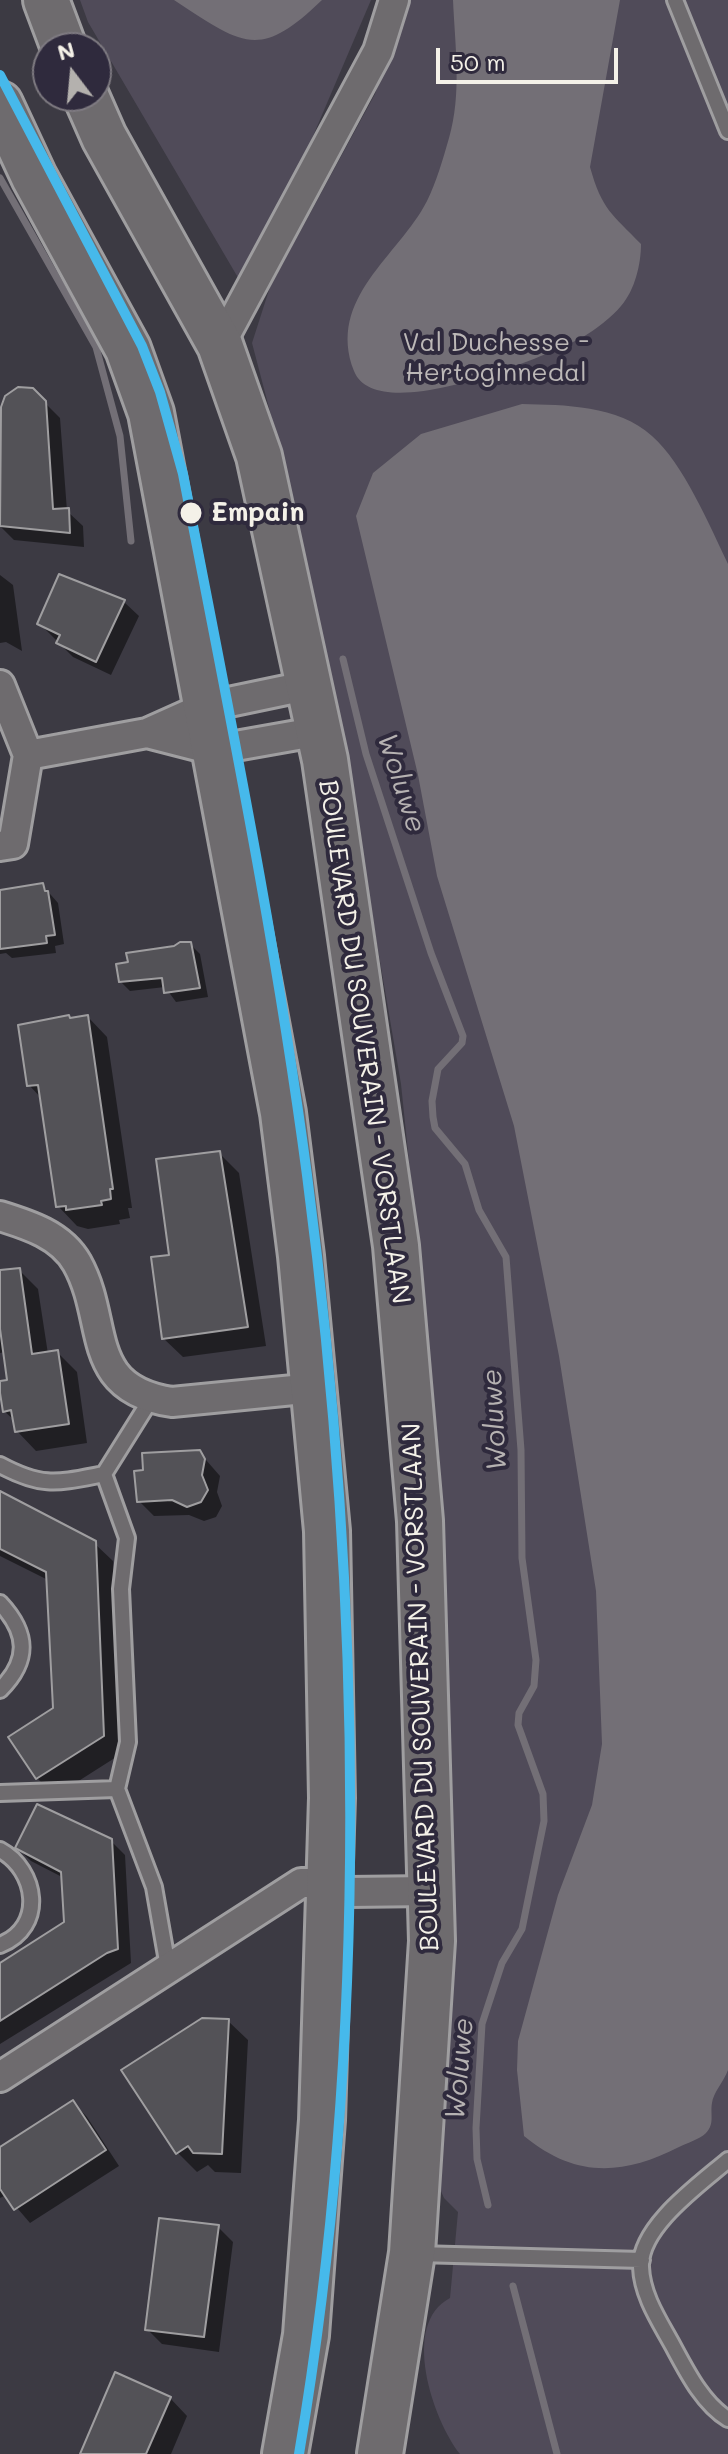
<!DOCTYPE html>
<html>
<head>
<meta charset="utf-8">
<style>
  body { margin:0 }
  #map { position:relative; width:728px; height:2454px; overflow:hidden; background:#3c3a43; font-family:Mali,sans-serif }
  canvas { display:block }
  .north { position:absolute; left:32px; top:32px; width:80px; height:80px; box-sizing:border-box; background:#2f2a3d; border:2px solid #7e7a81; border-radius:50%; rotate:344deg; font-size:22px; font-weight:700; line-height:32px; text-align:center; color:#f4f1e8 }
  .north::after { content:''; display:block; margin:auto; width:28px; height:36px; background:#b4b1ae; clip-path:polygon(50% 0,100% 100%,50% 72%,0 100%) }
  .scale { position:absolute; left:436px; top:48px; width:182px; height:36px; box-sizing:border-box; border:4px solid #f4f1e8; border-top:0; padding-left:10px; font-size:24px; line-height:28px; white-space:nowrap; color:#f4f1e8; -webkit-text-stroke:6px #2f2a3d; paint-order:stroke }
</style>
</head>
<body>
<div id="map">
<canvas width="728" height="2454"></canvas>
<div class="north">N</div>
<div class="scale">50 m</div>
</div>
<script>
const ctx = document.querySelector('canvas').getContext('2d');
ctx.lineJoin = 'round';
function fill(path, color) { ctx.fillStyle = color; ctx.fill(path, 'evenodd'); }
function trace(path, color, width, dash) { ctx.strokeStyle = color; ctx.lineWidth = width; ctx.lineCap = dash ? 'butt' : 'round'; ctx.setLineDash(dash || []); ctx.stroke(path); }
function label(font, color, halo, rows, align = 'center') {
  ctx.font = font + ' Mali,sans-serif'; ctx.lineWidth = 8; ctx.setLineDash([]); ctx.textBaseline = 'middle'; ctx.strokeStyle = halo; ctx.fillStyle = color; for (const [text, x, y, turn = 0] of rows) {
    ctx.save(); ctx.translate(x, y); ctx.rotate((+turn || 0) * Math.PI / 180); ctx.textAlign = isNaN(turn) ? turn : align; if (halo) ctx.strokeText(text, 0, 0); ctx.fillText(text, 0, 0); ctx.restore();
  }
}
const green = new Path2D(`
  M80 0H371L307 150 240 281 88 22Z
  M406 0H728V2454H460C433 2420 400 2324 450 2298L458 2212 444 2198 440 2189 453 1815 440 1462 401 1084 350 786 294 503 252 343 270 287 375 94Z`);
const water = new Path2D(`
  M174 0H322C259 61 243 45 174 0Z
  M453 0H620L590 167C602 210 612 214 641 244 641 264 635 290 621 306 612 317 595 330 583 337 545 357 376 428 354 371 326 298 399 256 427 201 436 183 443 159 449 138 462 94 455 46 453 0Z
  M522 404C564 405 618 405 652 436 683 463 710 526 728 564V2070C724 2081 713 2093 712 2103 710 2114 715 2124 706 2133 700 2139 687 2143 679 2147 622 2176 575 2178 524 2136L517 2070 518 2041 558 1895 592 1805 602 1744 596 1591 559 1356 514 1126 437 876 418 775 356 516 373 473 421 434Z`);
const shadow = new Path2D(`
  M32 390 60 418 67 511 83 526 84 547 14 540 0 526V470L4 474Z
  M0 575 13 585 22 651 6 642 0 643Z
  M75 581 124 602 139 616 111 675 73 657 39 623Z
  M43 886 58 903 64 944 55 946 56 953 12 958 6 953 0 954V892Z
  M190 944 200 954 208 997 176 1002 165 987 130 991 120 981Z
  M88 1017 107 1037 132 1208H128L130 1218 119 1220 120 1224 88 1229 77 1226 58 1206 42 1099 29 1085 36 1021Z
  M219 1153 239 1173 266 1346 183 1357 163 1338 171 1257Z
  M19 1270 38 1289 48 1354 57 1352 77 1372 87 1443 36 1451 17 1431 15 1421 4 1411 9 1381 5 1352 0 1353V1272Z
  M199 1452 220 1476 217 1492 222 1506 216 1517 204 1521 189 1515 154 1516 139 1501 145 1472Z
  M0 1494 94 1543 113 1561 121 1754 55 1796 37 1778 55 1709 48 1580 0 1556Z
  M111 1841 125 1855 131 1963 0 2044V1966L67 1923 64 1878 31 1861 17 1848Z
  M228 2021 248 2040 241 2173 215 2172 208 2165 197 2172 177 2152Z
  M73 2102 87 2117 119 2166 30 2223 6 2195 0 2198V2149Z
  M218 2227 233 2242 219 2352 162 2344 147 2329Z
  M170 2398 187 2416 171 2454H82Z`);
const stream = new Path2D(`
  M0 178 96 347 120 436 131 541
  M343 659 366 754 431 953 463 1036 462 1043 438 1069 432 1101 433 1117 435 1128 465 1164 479 1210 506 1257 521 1450 522 1558 536 1660 534 1686 519 1713 518 1725 543 1794 544 1821 522 1929 502 1963 482 2024 476 2128 477 2159 488 2205
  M513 2286 557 2454`);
const building = new Path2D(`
  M18 387 33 388 46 401 53 509 69 508 70 533 0 526 1 407 5 396Z
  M59 574 125 600 96 662 56 643 60 635 37 624Z
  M43 883 45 891H48L55 935 46 936 47 943 0 949V890Z
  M180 942H191L200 988 164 993 162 978 119 982 116 964 128 962 126 953 174 946Z
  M69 1015 70 1018 88 1015 113 1189H110L111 1199 101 1201 102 1205 66 1210V1206L56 1207 38 1085 27 1086 18 1025Z
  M220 1151 248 1327 162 1339 151 1257 169 1255 156 1159Z
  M20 1268 32 1354 58 1350 69 1424 15 1432 11 1410 3 1412 0 1393V1381L7 1380 0 1329V1270Z
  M200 1450 205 1459 202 1475 208 1490 201 1502 187 1507 172 1500 137 1502 134 1471 143 1470 142 1453Z
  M0 1491 96 1541 104 1736 36 1779 8 1737 53 1708 46 1572 0 1549Z
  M37 1804 112 1839 118 1949 107 1953 0 2021V1963L64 1922 61 1872 15 1848Z
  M202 2018 229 2019 222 2154 193 2153 188 2146 176 2154 121 2070Z
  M73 2100 106 2150 14 2210 0 2189V2147Z
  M159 2218 219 2225 204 2337 145 2330Z
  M115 2372 171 2397 146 2454H80Z`);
const lane = new Path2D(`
  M675 0 728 131
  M0 1465C43 1488 57 1483 104 1474L127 1538 121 1589 128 1742 117 1789 154 1887 168 1967
  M104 1474 151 1399
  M0 1603C28 1633 30 1660 0 1690
  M0 1793 117 1789
  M0 1850C37 1870 46 1927 0 1945
  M728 2160C700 2184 639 2227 641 2267 642 2296 660 2322 673 2346 687 2372 703 2404 728 2419
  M417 2254 642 2260`);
const street = new Path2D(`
  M220 345 378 51 394 0
  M0 685 28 755 13 844 0 846
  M310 685 205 707 147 733 213 750 320 731
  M28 755 147 733
  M0 1216C29 1225 61 1235 77 1263 110 1322 82 1388 172 1402L314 1388
  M0 2077 301 1883H331L348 1892 431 1891`);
const primary = new Path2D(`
  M46 0 64 48
  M86 96 104 137 220 345 259 456 325 760 396 1246 420 1521 432 1941 412 2253 380 2454
  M0 104 34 177 128 349 151 413 283 1113 301 1256 327 1531 332 1798 322 2120 306 2335 285 2454`);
const tram1 = new Path2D(`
  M0 75 142 346 160 392 183 474C228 707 276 940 307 1175 362 1596 370 2035 299 2454`);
const markers = [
  [191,513,12,"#f4f1e8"]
];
const parkNames = [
  ["Val Duchesse -",496,343],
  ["Hertoginnedal",496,373]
];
const stopNames = [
  ["Empain",211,513]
];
const streetNames = [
  ["BOULEVARD DU SOUVERAIN - VORSTLAAN",364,1042,82],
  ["BOULEVARD DU SOUVERAIN - VORSTLAAN",421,1687,-92]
];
const waterNames = [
  ["Woluwe",401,783,72],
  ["Woluwe",495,1420,-93],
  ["Woluwe",460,2069,-85]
];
fill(green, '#504b59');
fill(water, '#736f76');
fill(shadow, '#0007');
trace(stream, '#736f76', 7);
fill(building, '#535257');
trace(building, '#9f9ea0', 2);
trace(lane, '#9f9ea0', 20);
trace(street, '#9f9ea0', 34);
trace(primary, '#9f9ea0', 50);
trace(lane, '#6e6b6e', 14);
trace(street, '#6e6b6e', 28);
trace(primary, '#6e6b6e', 44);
trace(tram1, '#46b9eb', 10);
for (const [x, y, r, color] of markers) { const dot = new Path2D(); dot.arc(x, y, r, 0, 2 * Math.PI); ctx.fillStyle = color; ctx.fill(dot); trace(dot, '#2f2a3d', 3); }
label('26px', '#bcb8b7', '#2f2a3d', parkNames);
label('bold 26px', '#f4f1e8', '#2f2a3d', stopNames, 'left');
label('26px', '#f4f1e8', '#2f2a3d', streetNames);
label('italic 28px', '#b6b2b2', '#2f2a3d', waterNames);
</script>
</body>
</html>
